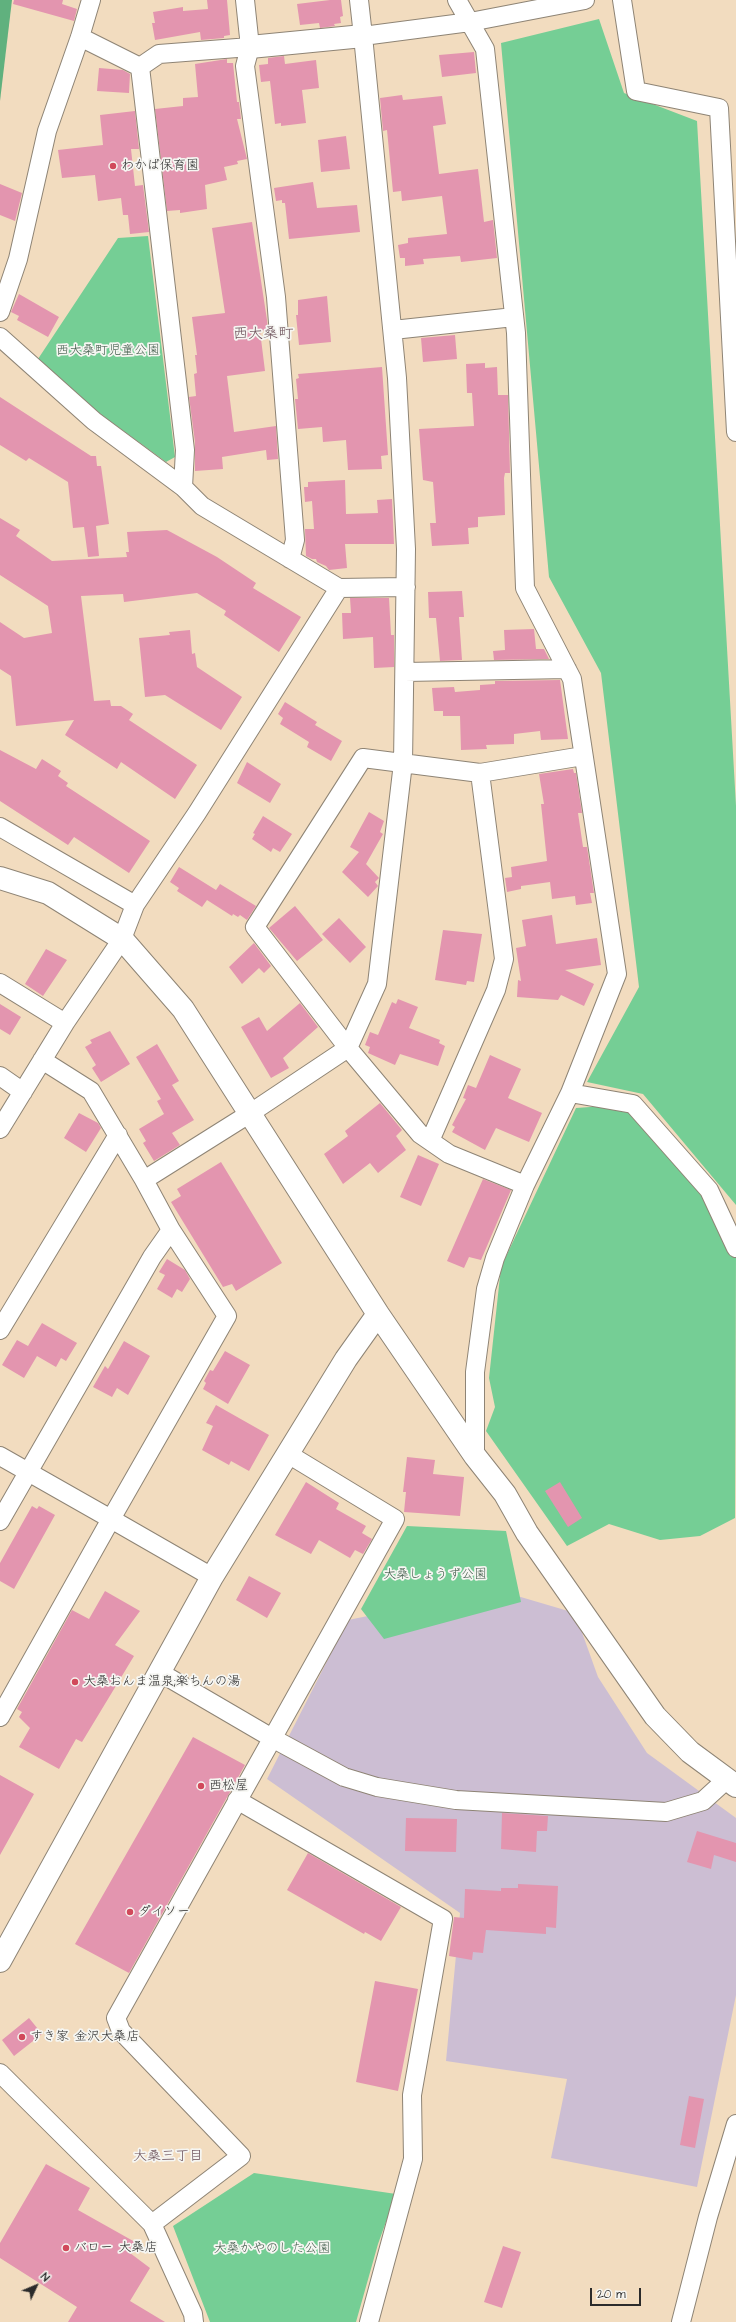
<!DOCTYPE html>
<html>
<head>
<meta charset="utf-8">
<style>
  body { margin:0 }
  #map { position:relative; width:736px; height:2322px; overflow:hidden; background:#f2dcbf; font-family:"Architects Daughter",sans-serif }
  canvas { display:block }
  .north { position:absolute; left:16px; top:2266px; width:40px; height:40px; -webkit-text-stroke:3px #f6f6f2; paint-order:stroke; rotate:46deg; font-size:11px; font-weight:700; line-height:16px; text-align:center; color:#2b2b2b }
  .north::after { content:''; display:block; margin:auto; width:14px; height:18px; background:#2b2b2b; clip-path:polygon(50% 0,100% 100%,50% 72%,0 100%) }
  .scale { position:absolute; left:590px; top:2288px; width:51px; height:18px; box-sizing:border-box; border:2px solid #2b2b2b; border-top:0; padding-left:5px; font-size:12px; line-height:14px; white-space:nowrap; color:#2b2b2b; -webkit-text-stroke:3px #f6f6f2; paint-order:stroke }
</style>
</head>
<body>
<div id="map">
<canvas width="736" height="2322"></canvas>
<div class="north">N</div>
<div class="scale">20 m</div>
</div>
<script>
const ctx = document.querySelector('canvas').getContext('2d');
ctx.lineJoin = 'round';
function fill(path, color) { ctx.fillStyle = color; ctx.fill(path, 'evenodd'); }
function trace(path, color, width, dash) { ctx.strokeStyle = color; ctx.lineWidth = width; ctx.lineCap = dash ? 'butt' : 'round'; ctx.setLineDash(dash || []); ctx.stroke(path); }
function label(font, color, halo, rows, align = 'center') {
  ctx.font = font + ' "Architects Daughter","Klee One",sans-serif'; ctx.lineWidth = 3.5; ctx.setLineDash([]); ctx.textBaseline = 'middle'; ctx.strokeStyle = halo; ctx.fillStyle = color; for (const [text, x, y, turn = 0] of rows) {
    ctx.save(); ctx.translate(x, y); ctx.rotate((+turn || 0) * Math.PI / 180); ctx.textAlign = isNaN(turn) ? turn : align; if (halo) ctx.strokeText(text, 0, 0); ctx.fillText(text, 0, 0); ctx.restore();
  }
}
const industrial = new Path2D(`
  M497 1590 575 1613 598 1677 647 1753 736 1818V1995L697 2187 551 2158 567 2079 446 2061 460 1913 267 1779 348 1620Z`);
const green = new Path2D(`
  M599 19 624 93 697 121 736 806V1205L643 1094 587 1082 639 987 601 673 549 577 501 43Z
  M148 236 175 457 166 462 88 405 38 359 118 238Z
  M633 1104 709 1190 736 1248 735 1518 700 1536 660 1540 609 1524 567 1546 486 1431 495 1407 489 1378 501 1267 576 1108Z
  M407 1526 506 1531 521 1602 384 1639 361 1609Z
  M254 2173 396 2194 378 2244 356 2322H210L173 2226Z`);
const forest = new Path2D(`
  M0 0H12L0 101Z`);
const building = new Path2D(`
  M14 0H63L62 4 77 9 74 21 13 4Z
  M207 0H227L230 35 224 36V38L201 40 200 32 155 40 152 23H155L153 12 183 7V11L208 9Z
  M330 0H341L343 16 340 17 341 23 334 24 335 26 320 28 319 23 300 25 297 4Z
  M474 52 476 73 442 77 439 55Z
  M284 56 285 64 316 60 319 88 302 90 306 123 281 126V123L275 124 270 81 261 82 259 65 268 64V58Z
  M227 59V63H233L237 102H239L241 119H237L247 159 237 161 238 164 224 167 227 180 205 185 207 209 180 213V210L167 211 155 109 183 106V98L198 97 195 64Z
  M99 68 123 70 130 74 129 93 97 91Z
  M402 95 403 100 442 96 446 124 433 126 439 174 478 169 484 222 493 220 497 258 461 262 460 256 423 259 424 264 405 266V258H400L398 245 408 243V238L447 234 442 196 402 201 401 191 393 192 387 130 383 131 380 98Z
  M135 111 139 149H131L135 186 143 185 149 232 130 234 128 215H123L121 198 98 201 95 175 62 178 58 150 103 145 100 115Z
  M346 136 350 169 321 172 318 140Z
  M313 182 317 208 357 205 360 232 289 239 285 203H282V200L276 201 274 188Z
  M0 184 22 193 15 221 0 215Z
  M252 222 267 320 268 330 260 331 265 371 227 376 234 432 276 426 278 459 267 460 266 450 222 457 223 469 195 471V442L189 397 196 396 194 374 197 373 195 355H197L192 317 225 313 212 228Z
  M19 294 59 317 48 337 17 320 19 316 11 312Z
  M327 296 331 342 299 345 296 315H298V300Z
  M455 335 457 359 423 362 421 338Z
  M485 363V368L497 367 498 395H508L510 473H505L504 478 505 515 478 517V527L468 528 469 544 432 546 430 523H436L433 482 423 480 419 429 474 426 472 393H467L466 364Z
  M382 367 388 455 381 456 382 469 348 470 346 440 323 442 322 427 298 429 295 399H298L296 379 299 378 298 374Z
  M0 397 91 456H96L97 466H101L109 524 96 526 99 556 88 557 84 527 73 528 68 482 29 458 26 461 0 445Z
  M345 480 346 514 378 513 377 500 392 499 394 544H345L347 568 329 570 326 566 317 562 316 559H312L306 556 305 529H314L312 501 305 502 304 487H308V482Z
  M0 518 20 530 16 536 52 561 127 557 126 552H129L127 532 167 530 217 557 256 583 253 588 301 617 279 652 224 615 226 611 197 593 124 602 123 594 81 596 94 701 110 700 111 706H121L133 714 129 720 197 765 175 799 121 762 117 769 65 735 74 720 16 726 11 676 0 669V622L24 638 52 633 48 606 0 575Z
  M462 591 464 617H459L462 660 440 661 436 618H429L428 592Z
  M350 598H389L391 635H394V667L374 668 373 637 343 639 342 613H351Z
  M534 629 536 649H544L549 659 494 660 493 651 505 650 504 630Z
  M190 630 192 654 195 653 197 667 242 697 221 730 165 695 145 697 139 638 170 635 169 632Z
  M560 680 568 739 541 740 540 731 514 734V744L486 745 487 749 461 750 460 716H443V711H434L432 688 454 687 455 692 480 690V685L495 684V681Z
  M285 702 317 722 315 725 342 741 331 761 307 747 309 742 280 724 283 718 278 714Z
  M0 750 36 769 42 759 61 771 58 776 68 783 66 786 150 841 129 873 74 837 68 845 0 801Z
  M247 762 281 784 270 803 237 783Z
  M573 769 574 773H576L582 813H578L583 847H587L594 893H590L592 903 576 905 575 896 552 899 550 882 521 886V889L507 892 505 878 512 877 511 867 547 861 541 804H544L539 774Z
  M369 812 384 821 380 832 383 834 366 864 379 878 375 882 378 886 368 897 342 872 359 852 350 847Z
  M263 816 292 834 280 852 273 848 271 852 252 839 255 834 253 833Z
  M179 867 216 890 220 884 256 906 247 920 240 915 238 917 233 914 232 916 207 900 202 907 177 891 179 888 170 882Z
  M295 906 323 940 297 961 269 928Z
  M552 915 556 944 597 938 601 965 565 970 594 984 584 1006 561 995 558 1000 517 997 518 980 521 981 516 948 526 946 522 920Z
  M339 918 366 947 350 963 322 934Z
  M443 930 482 934 474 982 467 981 466 985 435 980Z
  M254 943 271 966 264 973 259 968 242 984 229 967Z
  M46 949 67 960 43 996 25 984Z
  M398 999 418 1007 409 1028 440 1040 439 1043 445 1046 438 1066 400 1054 395 1065 368 1053 370 1047 365 1045 370 1032 378 1035 392 1002 396 1004Z
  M300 1003 318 1027 283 1058 289 1068 271 1078 241 1027 259 1017 267 1031Z
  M0 1004 21 1017 10 1035 0 1029Z
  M110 1031 130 1064 101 1082 92 1068 96 1065 85 1047 92 1043 90 1040Z
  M157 1044 179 1081 172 1085 194 1120 172 1133 180 1145 154 1161 143 1143 146 1141 139 1129 164 1114 157 1101 161 1099 136 1057Z
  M490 1055 521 1069 508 1098 542 1113 529 1142 496 1128 485 1150 452 1132 455 1127 452 1125 466 1099 463 1098 468 1085 476 1088Z
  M380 1103 402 1130 396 1136 406 1150 378 1173 370 1163 343 1184 324 1154 348 1136 345 1131Z
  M79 1113 98 1123 101 1128 86 1152 64 1138Z
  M418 1155 439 1164 421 1206 400 1197Z
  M221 1162 282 1263 236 1291 232 1284 223 1287 171 1202 181 1196 177 1189Z
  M483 1179 511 1190 481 1260 469 1257 464 1268 447 1261Z
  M167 1259 185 1270 190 1279 182 1292 177 1289 172 1298 157 1289 165 1275 159 1272Z
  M42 1323 77 1343 66 1361 61 1358 56 1367 37 1356 24 1378 2 1365 17 1340 28 1346Z
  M124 1341 150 1356 128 1395 117 1388 112 1397 93 1387 105 1366 108 1369Z
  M225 1351 250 1365 228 1404 203 1389 206 1383 204 1381 210 1370 213 1371Z
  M216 1405 269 1435 249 1471 231 1461 229 1465 202 1450 213 1426 206 1423Z
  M407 1457 435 1460 433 1474 464 1477 460 1516 404 1512 406 1492H403Z
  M306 1482 339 1503 336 1509 366 1526 362 1533 372 1539 363 1554 355 1550 350 1558 319 1540 311 1554 275 1535Z
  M560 1482 582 1518 568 1527 545 1491Z
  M32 1506 37 1509 39 1506 55 1515 14 1589 0 1581V1563Z
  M249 1576 281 1593 267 1618 236 1600Z
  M105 1591 140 1611 115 1645 134 1656 82 1742 76 1739 59 1769 19 1747 30 1728 19 1717 22 1712 17 1709 72 1610 89 1619Z
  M193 1737 245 1765 129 1973 75 1944Z
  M0 1775 34 1794 0 1855Z
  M502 1813 548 1816 547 1831H537L536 1852 501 1849Z
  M406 1818 457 1819 456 1852 405 1851Z
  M697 1831 736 1843V1862L714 1855 711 1869 687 1862Z
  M308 1853 401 1907 381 1941 365 1932 364 1934 287 1890Z
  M518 1884 558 1886 556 1928 546 1927V1934L486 1930 483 1953 473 1952 472 1960 449 1956 454 1917 464 1918 465 1889 501 1891V1888H518Z
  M375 1981 418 1989 398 2091 356 2082Z
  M29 2018 42 2034 14 2056 2 2040Z
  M689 2096 704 2099 695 2148 680 2145Z
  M46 2164 90 2188 78 2210 135 2242 130 2253 150 2268 130 2301 165 2322H68L77 2307 0 2258V2243Z
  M503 2246 521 2252 502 2308 484 2302Z`);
const minor = new Path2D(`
  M245 0 250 47 245 66 276 297 295 540 290 559
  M359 0 363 36
  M457 0 485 49 516 333 525 588 572 679 617 974 570 1093 633 1104 709 1190 736 1248
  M622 0 636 91 719 108 736 432
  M80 37 140 67
  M0 312 18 259 47 131 80 37 91 0
  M393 330 514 317
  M0 337 94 421 183 487
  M339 588 406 587
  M405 672 567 669
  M0 827 135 905
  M0 983 65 1023
  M42 1060 91 1091 144 1180
  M0 1076 23 1092
  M0 1129 65 1023 122 939 135 905 197 813 339 588 202 506 183 487 185 450 140 67 159 54 250 47
  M430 1141 496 990 504 959 480 773
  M525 1185 449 1154 420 1134 348 1048 255 927 363 758 480 773 583 756
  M0 1330 118 1135
  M0 1456 111 1519 227 1316 171 1230
  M475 1456V1372L486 1289 495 1258 525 1185 570 1093
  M0 1521 152 1257 171 1230 144 1180 249 1114 348 1048 377 984 403 763 406 549 397 378 363 36 470 22 585 0
  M159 1672 272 1738 344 1777 377 1787 456 1800 666 1812 703 1801 726 1780
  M0 1717 111 1519 212 1577
  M237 1800 443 1919 412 2095 413 2159 369 2322
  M0 2073 152 2224 241 2156 121 2031 116 2018 395 1519 288 1454
  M152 2224 193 2314 194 2322
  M681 2322 708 2217 736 2124`);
const tertiary = new Path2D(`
  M250 47 363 36
  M0 878 48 893 122 939 183 1009 378 1314 475 1456 505 1494 527 1533 655 1716 690 1752 736 1786
  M0 1961 212 1577 346 1359 378 1314`);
const markers = [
  [113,166,4,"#d1495b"],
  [75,1682,4,"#d1495b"],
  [201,1786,4,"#d1495b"],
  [130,1912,4,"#d1495b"],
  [22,2037,4,"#d1495b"],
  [66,2248,4,"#d1495b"]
];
const poiNames = [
  ["わかば保育園",121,166],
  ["大桑おんま温泉;楽ちんの湯",83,1682],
  ["西松屋",209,1786],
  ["ダイソー",138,1912],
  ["すき家 金沢大桑店",30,2037],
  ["バロー 大桑店",74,2248]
];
const parkNames = [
  ["西大桑町児童公園",108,351],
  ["大桑しょうず公園",435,1575],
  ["大桑かやのした公園",272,2249]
];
const neighbourhoodNames = [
  ["大桑三丁目",168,2157]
];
const quarterNames = [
  ["西大桑町",263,335]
];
fill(industrial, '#ccbed3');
fill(green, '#75ce95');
fill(forest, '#60b17e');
fill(building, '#e395af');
trace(minor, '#8e8475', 20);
trace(tertiary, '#8e8475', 24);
trace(minor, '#fff', 18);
trace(tertiary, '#fff', 22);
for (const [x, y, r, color] of markers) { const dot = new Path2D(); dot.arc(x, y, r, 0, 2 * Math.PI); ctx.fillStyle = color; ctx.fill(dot); trace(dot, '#f6f6f2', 1.5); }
label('13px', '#2b2b2b', '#f6f6f2', poiNames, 'left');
label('13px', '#415c4b', '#f6f6f2', parkNames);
label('14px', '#6b5059', '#f6f6f2', neighbourhoodNames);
label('15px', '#6b5059', '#f6f6f2', quarterNames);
</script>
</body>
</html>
